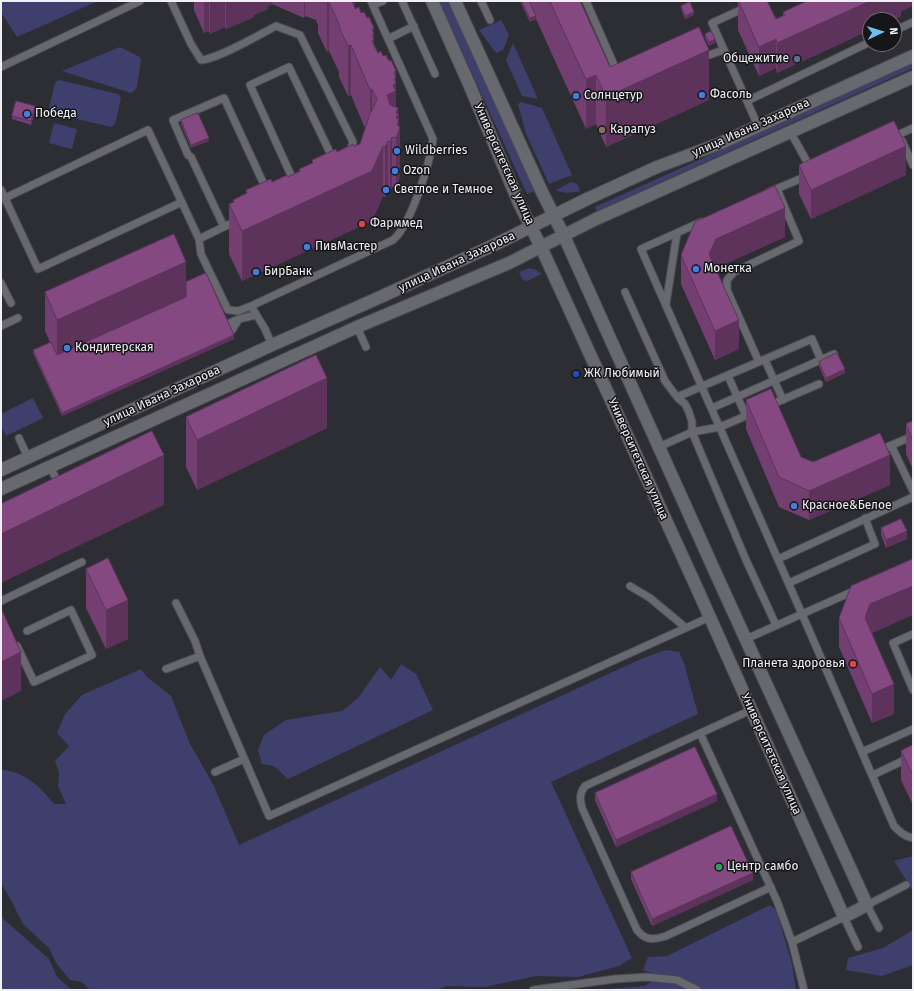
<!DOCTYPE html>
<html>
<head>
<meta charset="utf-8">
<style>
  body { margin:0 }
  #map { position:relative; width:914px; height:991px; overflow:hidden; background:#2d2e34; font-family:"Fira Sans",sans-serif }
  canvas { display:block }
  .frame { position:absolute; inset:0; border:2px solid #f0f0f4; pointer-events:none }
  .north { position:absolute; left:862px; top:12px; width:40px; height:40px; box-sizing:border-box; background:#161619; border:1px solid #6d6d71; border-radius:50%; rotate:86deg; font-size:11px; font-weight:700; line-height:16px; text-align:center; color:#f0f0f4 }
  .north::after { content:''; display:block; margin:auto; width:14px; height:18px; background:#69c3f1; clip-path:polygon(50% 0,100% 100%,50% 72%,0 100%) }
</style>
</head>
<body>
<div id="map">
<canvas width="914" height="991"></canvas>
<div class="frame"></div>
<div class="north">N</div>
</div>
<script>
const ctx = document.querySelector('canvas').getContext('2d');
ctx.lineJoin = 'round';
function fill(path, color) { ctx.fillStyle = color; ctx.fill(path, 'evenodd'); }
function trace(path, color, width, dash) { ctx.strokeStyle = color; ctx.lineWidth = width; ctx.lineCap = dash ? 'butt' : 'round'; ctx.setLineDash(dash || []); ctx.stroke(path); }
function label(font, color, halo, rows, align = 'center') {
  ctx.font = font + ' "Fira Sans",sans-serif'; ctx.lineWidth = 3; ctx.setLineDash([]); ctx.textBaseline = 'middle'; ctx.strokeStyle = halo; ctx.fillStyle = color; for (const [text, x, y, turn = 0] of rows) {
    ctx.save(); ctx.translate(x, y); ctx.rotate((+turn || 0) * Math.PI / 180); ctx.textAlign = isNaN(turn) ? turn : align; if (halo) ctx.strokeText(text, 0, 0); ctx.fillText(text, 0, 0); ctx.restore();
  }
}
const green = new Path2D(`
  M1 1H98L17 37 1 12Z
  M439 1H448L535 191 527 194Z
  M501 20 509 35 503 50 496 53 479 30Z
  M513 43 538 99 522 96 506 60Z
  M120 47 140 57 141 59 137 86 135 90 131 93 62 71Z
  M913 63V68L597 211 595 207Z
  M59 80 118 94 121 98 115 124 111 127 52 113 49 108 55 83Z
  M521 102 542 108 572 175 549 184 526 134 518 104Z
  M54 123 77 129 72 149 49 143Z
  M571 182 577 184 580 191C571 193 564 194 556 190Z
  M529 268 536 270 542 274 527 281 522 279 519 272Z
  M33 398 43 418 6 436 1 426V414Z
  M666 650 679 652 684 663 698 714 551 782 632 958 619 966 578 977 536 976 485 987 447 986 436 990H90L82 982 70 980 56 963 49 948 23 924 12 902 1 883V770C24 771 41 787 54 804H66L58 786 59 772 55 761 69 746 57 733 65 714 82 695 141 669 147 677 171 696 190 744 214 786 239 845 643 658Z
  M401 664 416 674 433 710 288 779 274 766 262 764 258 750 264 735 286 720 342 711 358 698 380 667 391 680Z
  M913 856V891L894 861Z
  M770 905 776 910 792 964 796 990H596L645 986 660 976 643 970 648 957 667 956Z
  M1 917 49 959 57 977 72 990H1Z
  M913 930V965L882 976 846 970 848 958 883 948Z`);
const service = new Path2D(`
  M171 1 191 44 201 60C218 59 259 35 276 26L300 35 353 142 349 154
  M402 1 435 74
  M481 1 490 20
  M586 1 618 74
  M373 5 383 1
  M894 31 913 22
  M388 39 414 26
  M701 58 723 50
  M1 67 140 1
  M747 101 870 42
  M758 126 712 23 760 1
  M791 133 811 169
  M893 137 913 128
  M902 141 913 165
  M295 184 250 85 289 67 333 159
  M1 190 38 269 182 202
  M769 192 807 176
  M5 198 148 130 199 239 201 254 228 310 238 311 251 306 265 329 272 345
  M701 222 641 249 802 614 746 639
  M224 227 191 157 188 155 173 120 224 98 267 191
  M199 239 236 221
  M1 283 11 303
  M625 292 665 381 677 397 685 404 689 412 692 422V432L746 560 776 625
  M666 304 677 233
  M251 306 393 240C411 225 430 163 433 139L371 1
  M227 324 239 319 256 315
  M1 326 18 318
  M357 327 366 347
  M224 334 232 330 239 319
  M765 360 783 400
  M759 362 727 290V280L734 272 799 241 777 189
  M728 376 746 416
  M677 397 812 339 821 360
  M770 405 819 384
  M712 408 834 354
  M19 438 28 458
  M891 445 913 491
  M659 447 692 432 720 427 755 412
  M878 451 913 436
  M50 467 60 486
  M778 559 913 497
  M789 583 875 544 865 518
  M630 586 650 598 686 628
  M856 590 802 614 894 826C900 832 905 837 913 838
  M1 601 82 562
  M176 603 195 641 200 656
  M913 634 893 643 913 690
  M17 646 34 682 92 655 71 610 27 631
  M166 669 200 656 269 816 710 617
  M751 710 585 786C579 794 580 799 582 808L637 930C646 941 653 940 666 936L771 887
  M700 733 777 901 792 942 804 990
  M862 752 913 729
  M215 772 244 759
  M873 775 913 756
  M879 928 867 905 906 885
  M792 942 844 917 858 947
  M533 990 615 979 646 977 677 980 697 990`);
const minor = new Path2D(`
  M541 247 695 584 844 917 867 905 716 574 564 236`);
const secondary = new Path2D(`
  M432 1 469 84 519 203 541 247
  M455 1 542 192 564 236
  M1 470 272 345 376 299 492 246 587 199 657 167 721 143 913 56
  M1 489 357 327 509 263 596 219 913 77`);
const wall = new Path2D(`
  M194 1H355V7L374 46 396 107 398 108 400 144 401 151 400 153V176L396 188 392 187 390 192 388 191 385 197 383 196 372 221 242 281 229 254V204L233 202V200L246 194V190L288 177 299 172V169L312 163V160L360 144 365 128 351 95 348 96 339 77V72L329 51 327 52 318 33V25L316 20 305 16 304 18 272 4 268 6V9L254 15V17L226 29 225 27 210 34 209 31 204 33 194 10Z
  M521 1H580L610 67 709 100 606 147 596 124 586 129 536 19 530 22 521 3Z
  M738 1 776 19 783 16V12L913 1V6L901 11V16L893 20H870V30L777 73 776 68 759 76 738 30Z
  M681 6 694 15 685 19 681 9Z
  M705 34 715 43 709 46 705 37Z
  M35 110 31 125 12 119V116Z
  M181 120 209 141 191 148 181 124Z
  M799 165 906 175 811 219 799 194Z
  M785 237 716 268V269L739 349 715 360 681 284V255Z
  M186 282 234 339 62 416 33 353V350L50 342 45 331V292Z
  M819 362 845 373 826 382 819 366Z
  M746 400 801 457 813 462 890 485 809 520 779 507 746 429Z
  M186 417 327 428 197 490 186 467Z
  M913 421V470L906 454V424Z
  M881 528 907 539 886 548 881 535Z
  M86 569 128 639 106 649 86 608Z
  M839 618 872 633 894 714 872 723 839 647Z
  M913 745V802L912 803 901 780V751Z
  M595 793 717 801 616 847 595 800Z
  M631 872 753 880 652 926 631 879Z`);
const shadedWall = new Path2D(`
  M204 1H209V31L204 33Z
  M210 1H225V27L210 34Z
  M226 1H272V4L268 6V9L254 15V17L226 29Z
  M304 1H305V16L304 18Z
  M351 1H355V35Z
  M870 1H913V6L901 11V16L893 20H870V30L777 73V43Z
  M327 2H329V51L327 52Z
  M694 12V15L685 19V16Z
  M536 16V19L530 22V18Z
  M374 28V84L372 35V29Z
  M715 39V43L709 46V42Z
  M776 39V68L759 76V47Z
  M351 45V95L348 96V46Z
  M709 50V100L606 147V97Z
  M396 71V111L398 108 399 129 400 127V150L401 147V151L400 153V176L396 188V138L392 137V187L390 192V142L388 141V191L385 197V147L387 95 394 72Z
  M596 75V124L586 129V79Z
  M372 89V138L370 140V90Z
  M35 106V110L31 125V121Z
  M209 138V141L191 148V145Z
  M383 146V196L372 221 242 281V231Z
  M906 146V175L811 219V190Z
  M785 208V237L716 268 709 283V254L716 239Z
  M186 262V301L57 359V320Z
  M739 320V349L715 360V331Z
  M234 335V339L62 416V413Z
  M845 369V373L826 382V378Z
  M327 378V428L197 490V440Z
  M164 455V505L1 583V534Z
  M890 455V485L809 520V491Z
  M907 531V539L886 548V540Z
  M913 586V615L870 634 865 618 870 604Z
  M128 600V639L106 649V610Z
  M21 652V691L1 701V662Z
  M894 684V714L872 723V694Z
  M912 773H913V802L912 803Z
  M717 794V801L616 847V840Z
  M753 873V880L652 926V919Z`);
const building = new Path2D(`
  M327 1H352L355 9 359 7 361 13 364 12 367 18 369 17 374 28 372 29 374 34 372 35 374 40 372 41 378 53 381 51 383 56 386 55 389 61 391 60 396 71 394 72 396 77 394 79 396 83 393 85 396 91 387 95 390 105 398 108 396 113 398 114 396 118 399 119 397 125 400 127 396 138 392 137 390 142 388 141 385 147 383 146 372 171 242 231 229 204 234 202 233 200 247 193 246 190 271 179 272 182 287 175 288 177 300 171 299 169 313 163 312 160 336 149 337 152 353 144 354 146 360 144 371 111H372L377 99 372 89 370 90 351 45 348 46 339 27 340 26 329 2H327Z
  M522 1H529L536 16 530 18Z
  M550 1H580L610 67 699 27 709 50 606 97 596 75 586 79Z
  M739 1H767L776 19 785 15 783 12 807 1H870L777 43 776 39 759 47Z
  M690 2 694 12 685 16 681 6Z
  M711 31 715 39 709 42 705 34Z
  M16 101 35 106 31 121 12 116Z
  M198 113 209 138 191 145 181 120Z
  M894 121 906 146 811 190 799 165Z
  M775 186 785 208 716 239 709 254 739 320 715 331 681 255 695 222Z
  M174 234 186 262 57 320 45 292Z
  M206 273 234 335 62 413 33 350 51 342 57 355 186 297V282Z
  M837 353 845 369 826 378 819 362Z
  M316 355 327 378 197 440 186 417Z
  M771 389 801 457 813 462 880 433 890 455 809 491 779 477 746 400Z
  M913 421V441L906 424Z
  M152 431 164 455 1 534V504Z
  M901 519 907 531 886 540 881 528Z
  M108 558 128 600 106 610 86 569Z
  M913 559V586L870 604 865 618 894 684 872 694 839 618 851 586Z
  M1 608 21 652 1 662Z
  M913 745V773H912L901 751Z
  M695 747 717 794 616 840 595 793Z
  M731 826 753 873 652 919 631 872Z`);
const markers = [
  [797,59,4,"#5c6f8a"],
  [702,95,4,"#3f7fe0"],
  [576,96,4,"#3f7fe0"],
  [27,114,4,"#3f7fe0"],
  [602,130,4,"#8d6e63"],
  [397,151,4,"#3f7fe0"],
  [395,171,4,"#3f7fe0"],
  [386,190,4,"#3f7fe0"],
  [362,224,4,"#e0444e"],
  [307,247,4,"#3f7fe0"],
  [696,269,4,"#3f7fe0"],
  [256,272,4,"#3f7fe0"],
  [67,348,4,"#3f7fe0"],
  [576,374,4,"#1a4fb4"],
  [794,506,4,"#3f7fe0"],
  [853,664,4,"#e0444e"],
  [719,867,4,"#2e9e5b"]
];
const poiNames = [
  ["Общежитие",789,59,"right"],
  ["Фасоль",710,95],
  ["Солнцетур",584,96],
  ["Победа",35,114],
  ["Карапуз",610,130],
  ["Wildberries",405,151],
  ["Ozon",403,171],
  ["Светлое и Темное",394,190],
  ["Фарммед",370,224],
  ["ПивМастер",315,247],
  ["Монетка",704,269],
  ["БирБанк",264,272],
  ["Кондитерская",75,348],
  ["ЖК Любимый",584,374],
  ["Красное&Белое",802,506],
  ["Планета здоровья",845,664,"right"],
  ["Центр самбо",727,867]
];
const streetNames = [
  ["улица Ивана Захарова",751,128,-24],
  ["Университетская улица",504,164,66],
  ["улица Ивана Захарова",457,262,-25],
  ["улица Ивана Захарова",162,396,-25],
  ["Университетская улица",638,459,66],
  ["Университетская улица",771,754,66]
];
fill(green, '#3e3f6d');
trace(service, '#4a4a50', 9);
trace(minor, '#4a4a50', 14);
trace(secondary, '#4a4a50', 14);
trace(service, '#68686f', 7);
trace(minor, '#68686f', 12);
trace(secondary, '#68686f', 12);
fill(wall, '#723f70');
fill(shadedWall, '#5d335b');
fill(building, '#854982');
trace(building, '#5d335b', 1);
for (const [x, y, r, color] of markers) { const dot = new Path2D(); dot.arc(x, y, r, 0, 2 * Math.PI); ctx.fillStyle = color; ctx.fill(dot); trace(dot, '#161619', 1.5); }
label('12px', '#f0f0f4', '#161619', poiNames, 'left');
label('12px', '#f0f0f4', '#161619', streetNames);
</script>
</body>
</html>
